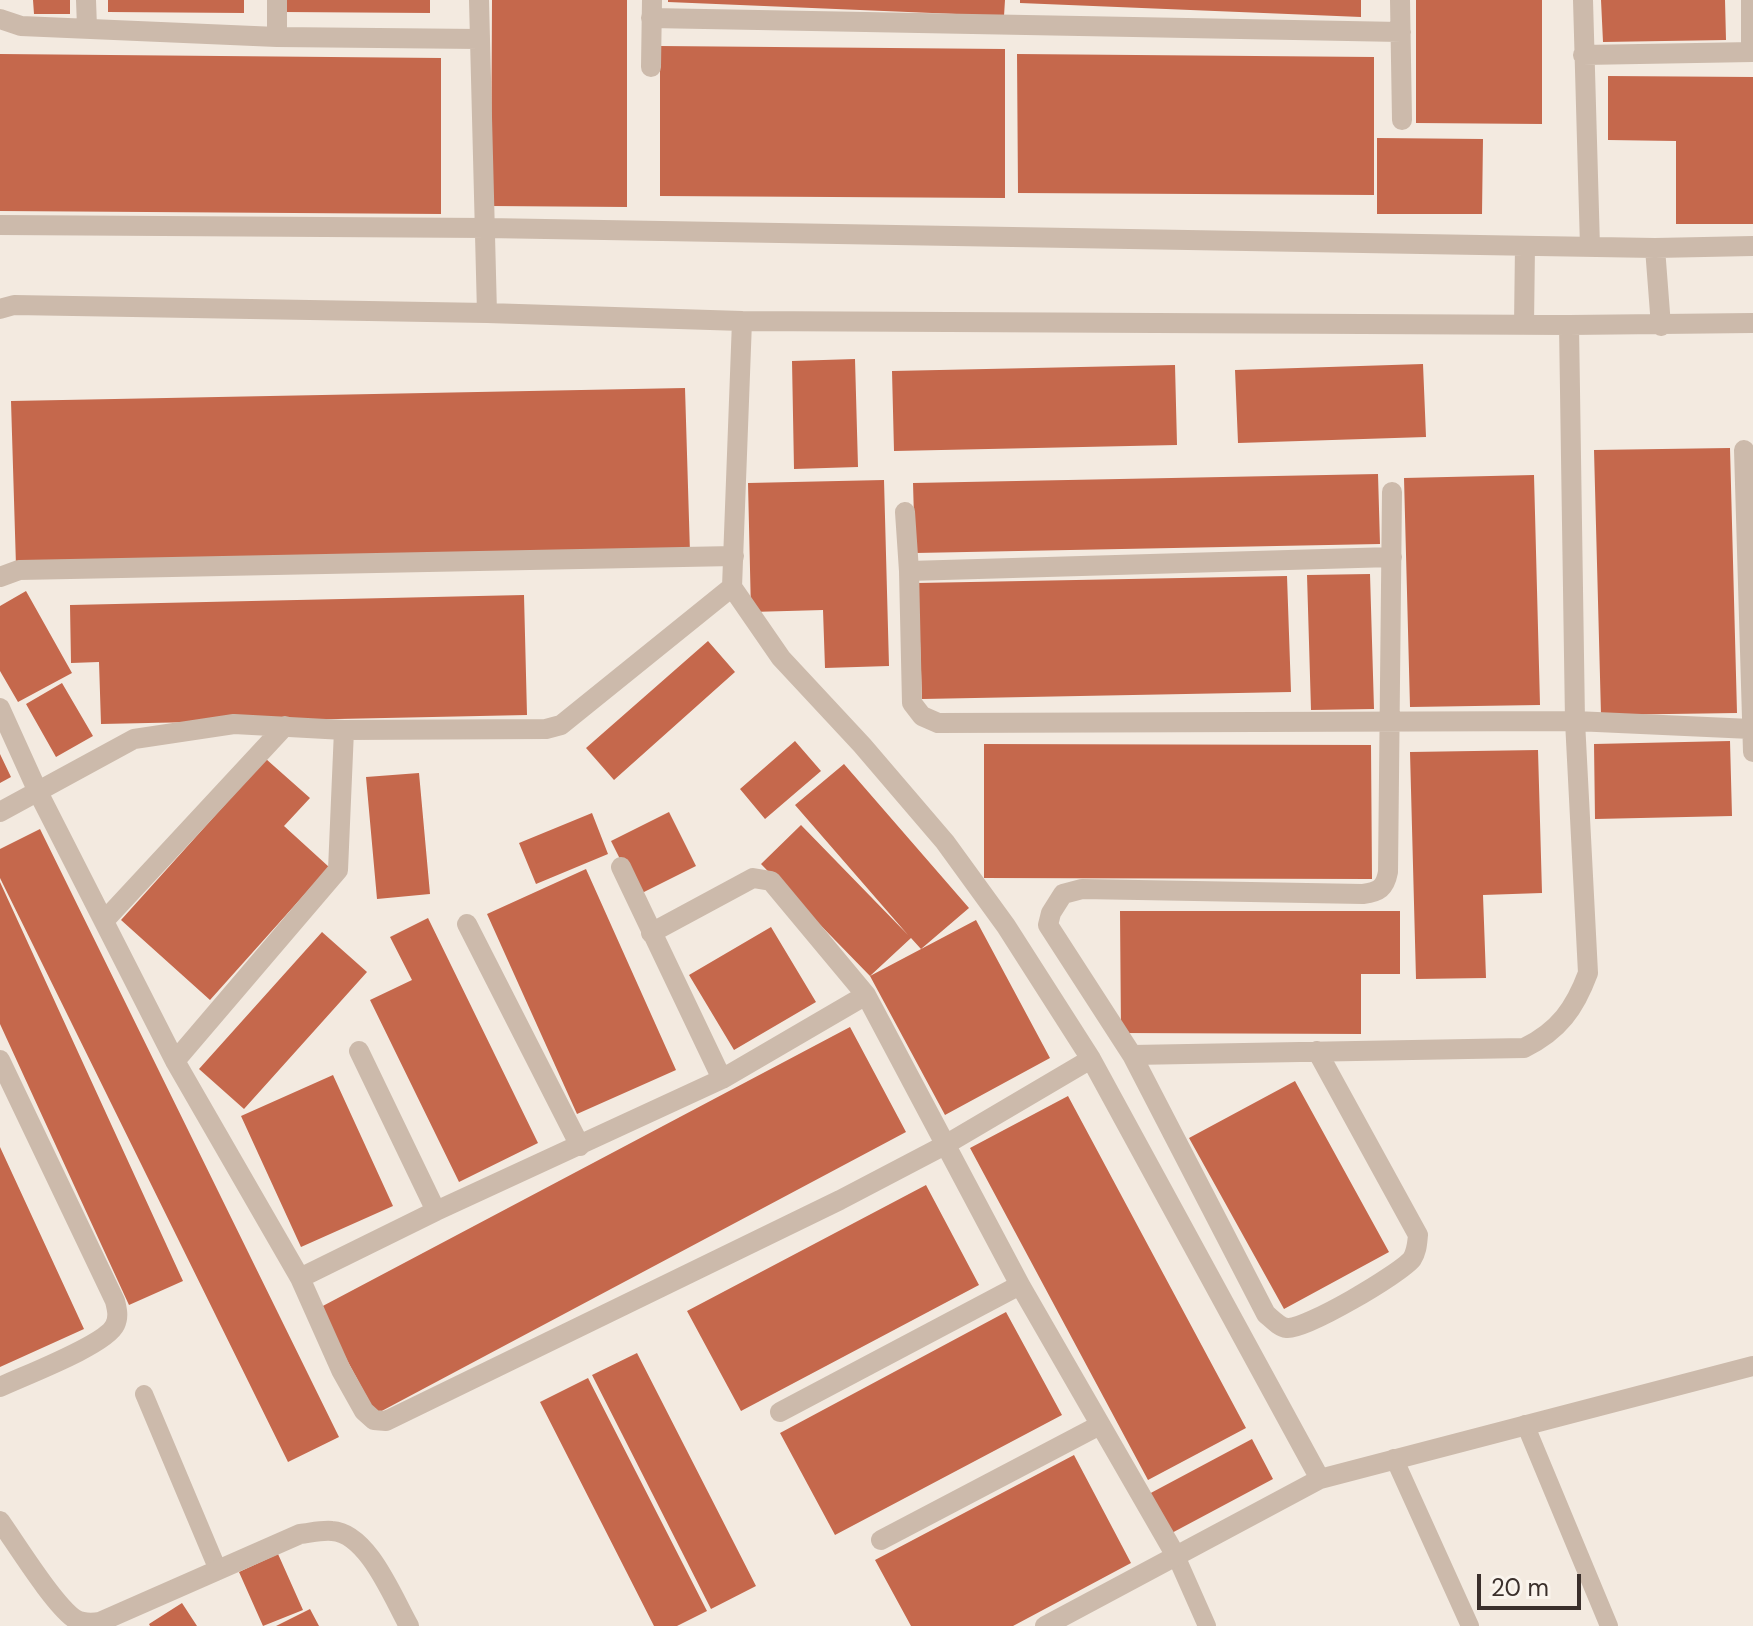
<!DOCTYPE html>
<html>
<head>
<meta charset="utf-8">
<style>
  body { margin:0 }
  #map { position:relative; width:1753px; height:1626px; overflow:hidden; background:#f3eae0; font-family:"DM Sans",sans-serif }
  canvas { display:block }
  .scale { position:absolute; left:1477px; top:1574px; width:104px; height:36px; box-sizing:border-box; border:4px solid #3a2f2b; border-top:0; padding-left:10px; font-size:24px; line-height:28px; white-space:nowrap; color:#3a2f2b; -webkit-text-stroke:6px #faf4ed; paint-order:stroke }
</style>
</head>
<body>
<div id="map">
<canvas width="1753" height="1626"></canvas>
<div class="scale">20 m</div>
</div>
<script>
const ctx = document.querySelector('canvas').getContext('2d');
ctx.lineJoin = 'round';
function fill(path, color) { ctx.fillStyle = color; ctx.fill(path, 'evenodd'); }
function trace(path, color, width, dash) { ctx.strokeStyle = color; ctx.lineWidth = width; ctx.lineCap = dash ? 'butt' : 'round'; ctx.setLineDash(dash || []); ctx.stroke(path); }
const building = new Path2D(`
  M33 0H70V14H34Z
  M108 0H244V13L108 12Z
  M284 0H430V13L284 12Z
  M492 0H627V207L491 206Z
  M668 0H1005L1004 16 668 2Z
  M1020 0H1361V17L1020 3Z
  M1416 0H1542V124L1416 123Z
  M1601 0H1725L1726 40 1603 42Z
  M660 46 1005 49V198L660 196Z
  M0 54 441 58V214L0 211Z
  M1017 54 1374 57V195L1018 193Z
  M1608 76 1753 77V224H1676V141L1608 140Z
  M1377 138 1483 139 1482 214H1377Z
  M855 359 858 467 794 469 792 361Z
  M1423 364 1426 437 1238 443 1235 370Z
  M1175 365 1177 445 894 451 892 371Z
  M685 388 690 553 16 566 11 401Z
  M1730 448 1737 713 1601 715 1594 450Z
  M1378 474 1380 544 915 553 913 483Z
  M1534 475 1540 705 1410 707 1404 478Z
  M884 480 889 666 825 668 823 610 751 612 748 483Z
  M1370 574 1374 709 1311 710 1307 575Z
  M1287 576 1291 692 922 699 918 583Z
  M26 591 72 673 18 702 0 671V606Z
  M524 595 527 715 101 724 99 662 71 663 70 605Z
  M708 641 735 672 614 780 586 748Z
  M62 683 93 736 56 757 26 704Z
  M795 741 821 771 765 819 740 789Z
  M1730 741 1732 816 1595 819 1594 744Z
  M984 744 1371 745 1372 879 984 878Z
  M1538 750 1542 893 1483 895 1486 978 1416 979 1410 752Z
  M0 754 11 777 0 783Z
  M266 759 310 798 284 826 329 867 210 1000 121 920Z
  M844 764 969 908 921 949 911 938 870 976 976 920 1050 1058 945 1115 870 976 761 864 801 825 908 935 795 805Z
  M419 773 430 894 377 899 366 777Z
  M669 812 696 866 638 895 611 841Z
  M592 813 608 854 536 884 519 843Z
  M40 829 339 1437 288 1462 0 878V849Z
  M586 869 676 1070 577 1114 487 914Z
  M0 882 183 1281 129 1305 0 1024Z
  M1120 911H1400V974H1361V1034L1121 1033Z
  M428 918 538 1143 459 1182 370 1000 412 980 390 937Z
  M771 927 816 1002 734 1050 689 975Z
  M322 932 367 972 244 1109 199 1069Z
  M850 1027 906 1132 376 1414 319 1308Z
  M333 1075 393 1206 301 1247 241 1116Z
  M1295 1081 1389 1252 1284 1309 1189 1138Z
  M1068 1096 1246 1428 1148 1480 970 1148Z
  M0 1147 84 1329 0 1367Z
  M926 1185 979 1285 741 1411 687 1311Z
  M1006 1312 1062 1415 835 1535 780 1433Z
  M637 1353 756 1586 711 1609 592 1375Z
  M588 1378 707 1611 677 1626H654L540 1402Z
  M1252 1439 1273 1479 1168 1535 1147 1495Z
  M1074 1455 1131 1563 1013 1626H911L875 1560Z
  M278 1554 303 1610 263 1626 239 1572Z
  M182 1603 197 1626H150L149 1624Z
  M310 1609 319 1626H276Z`);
const lane = new Path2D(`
  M144 1394 218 1570
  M1525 1424 1609 1626
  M1394 1458 1470 1626
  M1176 1556 1207 1626`);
const street = new Path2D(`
  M86 0 87 27
  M479 0 487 313
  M1400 0 1402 120
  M1583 0 1590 247
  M1751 0V52
  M651 18 1401 32
  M0 19 21 26 277 37 479 39
  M277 37V0
  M1583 55 1753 52
  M651 67 652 0
  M0 225 487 228 1655 248 1753 246
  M1655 248 1661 326
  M0 309 14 305 487 313 742 321 1569 325 1753 323
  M1524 325 1525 246
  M1744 450 1753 752
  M905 512 909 571 912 703 922 716 938 723 1575 721 1751 729
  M909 571 1392 557
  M0 577 19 570 734 556
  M732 587 781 658 862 745 945 842 1006 926 1091 1059 1320 1479 1045 1626
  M0 708 38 792 175 1061 300 1278 341 1370 364 1411 374 1420 386 1421 840 1200 945 1145 1091 1059
  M0 812 134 739 234 724 344 730 546 729 561 725 732 587 742 321
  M621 867 722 1079
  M104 921 285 726
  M467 924 580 1146
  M651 933 753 878 771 881 866 995 1020 1285 1176 1556
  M359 1051 436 1211
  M1317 1051 1418 1235C1417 1244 1417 1251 1412 1259 1400 1274 1305 1330 1287 1328 1279 1327 1272 1319 1266 1314L1132 1055 1048 925 1051 913 1063 894 1082 889 1363 894C1379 892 1385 888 1388 872L1392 492
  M1132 1055 1524 1048C1559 1031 1575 1008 1588 973L1575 721 1569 325
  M0 1060 115 1301C117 1309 119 1317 115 1325 106 1345 23 1376 0 1387
  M175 1061 338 870 344 730
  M300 1278 436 1211 722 1079 866 995
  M780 1412 1020 1285
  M1320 1479 1753 1366
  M0 1521C17 1545 54 1605 75 1619 83 1624 92 1623 100 1622L300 1534C310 1533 321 1530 332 1531 368 1533 393 1598 409 1626
  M881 1540 1100 1425`);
fill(building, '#c5684c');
trace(lane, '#ccbaab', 18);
trace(street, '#ccbaab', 20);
</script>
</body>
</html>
